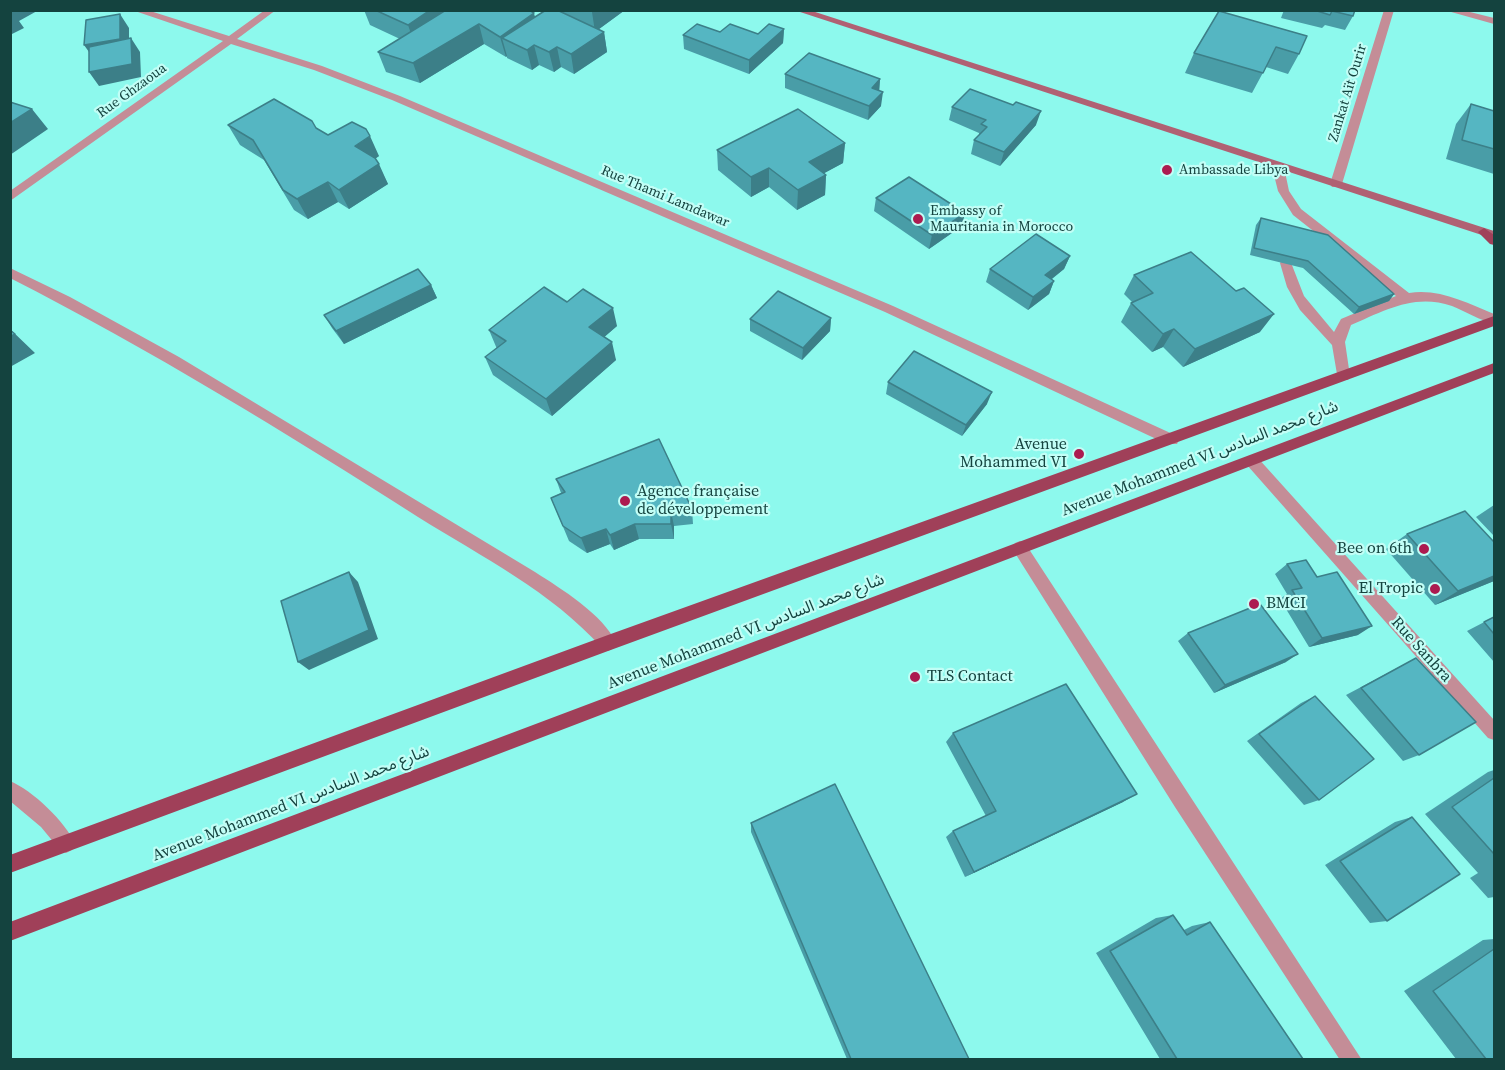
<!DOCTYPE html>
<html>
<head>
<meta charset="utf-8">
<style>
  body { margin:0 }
  #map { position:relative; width:1505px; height:1070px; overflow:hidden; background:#8df9ed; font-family:"Source Serif 4",serif }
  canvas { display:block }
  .frame { position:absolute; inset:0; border:12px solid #14433f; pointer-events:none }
</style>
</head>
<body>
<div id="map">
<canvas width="1505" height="1070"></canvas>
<div class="frame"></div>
</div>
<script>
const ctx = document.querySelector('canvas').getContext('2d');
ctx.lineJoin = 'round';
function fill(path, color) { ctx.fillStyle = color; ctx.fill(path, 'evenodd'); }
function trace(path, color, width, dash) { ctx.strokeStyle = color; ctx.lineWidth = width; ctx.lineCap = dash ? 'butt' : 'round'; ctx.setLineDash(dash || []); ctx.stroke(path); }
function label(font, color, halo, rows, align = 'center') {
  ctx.font = font + ' "Source Serif 4","Noto Sans Arabic",serif'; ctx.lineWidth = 4.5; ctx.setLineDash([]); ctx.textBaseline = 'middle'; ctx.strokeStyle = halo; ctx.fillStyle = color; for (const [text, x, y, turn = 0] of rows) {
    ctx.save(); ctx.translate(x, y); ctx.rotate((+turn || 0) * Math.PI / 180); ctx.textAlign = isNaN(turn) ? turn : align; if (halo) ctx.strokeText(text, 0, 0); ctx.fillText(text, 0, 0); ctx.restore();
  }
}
const service = new Path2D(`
  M1278 163 1284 167 1289 191 1301 209 1409 293C1439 288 1467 303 1494 314V324C1480 320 1466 312 1452 306 1414 293 1384 311 1351 325L1345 342 1350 376 1348 380H1338L1332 345 1300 310 1287 287 1280 263 1282 260H1290L1304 296 1334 332 1341 319 1396 296 1293 215 1278 191 1272 167Z`);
const minor = new Path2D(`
  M132 10H147L229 36 265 10H276L237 39 322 66 400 96 893 306 1177 436 1179 440 1177 444H1167L885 312 392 100 314 70 231 44 10 201V191L223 41Z
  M1384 10H1394L1342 184 1340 187H1332L1330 184Z
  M1444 10H1462L1494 18V24Z
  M10 268 70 297 179 357 535 572C560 588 604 615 616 643L614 648 608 651 602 648C551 591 482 557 418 517 285 432 151 350 10 278Z
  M1252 455 1257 457 1494 720V740L1488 738 1247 465 1245 461 1247 457Z
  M1020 541 1025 543 1362 1060H1340L1175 807 1015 553 1012 548 1015 543Z
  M10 781C32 790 66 822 75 844L72 850 66 853 60 850 41 827 10 801Z`);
const secondary = new Path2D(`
  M794 10H809L1494 231V239Z`);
const primary = new Path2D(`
  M1484 228 1494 235V245L1490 244 1478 232Z
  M1494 316V326L608 651 10 873V855L608 635Z
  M1494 363V373L10 941V922Z`);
const wall = new Path2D(`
  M364 10H529L535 17 545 11 543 10H625L599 29 604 32 607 52 574 74 561 67 554 72 539 65 532 70 507 58V56L506 57 484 44 420 83 386 72 378 52 400 39 370 25Z
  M1284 10H1355L1353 16 1345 30 1325 25 1322 28 1281 18Z
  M1219 11 1299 54 1288 74 1266 67 1252 93 1185 73 1194 53Z
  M784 29 783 43 749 74 684 49 683 35 720 32 758 34Z
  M785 74 880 79 879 91 881 106 868 120 785 88Z
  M1471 104 1494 111V174L1446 159 1456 124Z
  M952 107 1036 125 1000 166 971 154 974 140 979 136V133L949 120Z
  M228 125 316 128 328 135 379 156 375 159 388 184 349 209 338 202 308 219 294 210 264 160 240 145Z
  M845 143 843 163 824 173 826 175 825 195 797 210 769 187 751 197 718 170 717 150Z
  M876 198 962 226 929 249 874 211Z
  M1261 218 1394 294 1389 301 1354 314 1303 268 1250 255 1256 225Z
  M1070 256 1064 269 1052 279 1054 281 1049 294 1028 310 986 282 990 269Z
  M1134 275 1260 332 1183 367 1163 347 1152 352 1121 322 1131 303 1132 302 1124 294Z
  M431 285 437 298 344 344 332 328 324 315Z
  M567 302 617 326 604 337 616 360 552 416 493 375 485 357 497 349 489 330Z
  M831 318 830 331 802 360 750 331V319Z
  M888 382 987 404 962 436 886 394Z
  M556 479 692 509 693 524 674 526V539H639L614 550 610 544 587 553 569 541 551 498 561 493Z
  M1494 505V536L1476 517Z
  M1407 534 1494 542V581L1435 605 1386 549Z
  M1287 564 1317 577 1358 635 1309 647 1280 599 1287 594 1275 574Z
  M1494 617V662L1467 631Z
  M1188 633 1286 662 1214 693 1178 641Z
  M1416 658 1419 755 1403 761 1346 695Z
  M1315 696 1319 800 1304 805 1247 741 1301 703Z
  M953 733 1123 802 965 877 946 837 953 831 986 816 946 742Z
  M1494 770V897L1488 898 1470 878 1478 873 1425 814 1488 772Z
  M1412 817 1387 921 1370 923 1325 865 1395 822Z
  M751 823 969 1059H847L751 832Z
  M1173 915 1184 930 1192 926 1210 922 1303 1059H1160L1096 953 1156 918Z
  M1494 939V1059H1456L1404 991 1483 940Z`);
const shadedWall = new Path2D(`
  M10 10H37V11L19 21 24 28 10 35Z
  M430 10H462L415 45 408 25Z
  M594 10H625L595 32 592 12Z
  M534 13 539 33 502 38 507 56 506 57 500 37Z
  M120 14 129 28V52L94 59 84 45Z
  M479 24 484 44 420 83 413 63Z
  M784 29 783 43 749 74V60Z
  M604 32 607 52 574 74 571 54Z
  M131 38 140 52 141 77 99 86 89 72Z
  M534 45 539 65 532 70 527 50Z
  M557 47 561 67 554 72 549 52Z
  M880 79 879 93 872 88Z
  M883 92 881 106 868 120 869 106Z
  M32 109 48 129 10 155V123Z
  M1041 111 1036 125 1000 166 1004 152Z
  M370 136 379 156 364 166 355 146Z
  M845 143 843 163 808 182 809 162Z
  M379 164 388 184 349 209 339 190Z
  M769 168V187L751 197V177Z
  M826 175 825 195 797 210 798 190Z
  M328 182 338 202 308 219 297 199Z
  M965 213 962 226 929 249 932 235Z
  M1070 256 1064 269 1040 288 1045 275Z
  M1054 281 1049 294 1028 310 1033 297Z
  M431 285 437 298 344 344 336 331Z
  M1394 294 1389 301 1354 314 1359 307Z
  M613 308 617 326 594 346 589 327Z
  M1274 314 1260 332 1183 367 1195 349Z
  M831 318 830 331 802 360 803 348Z
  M10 329 35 353 10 367Z
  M1174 329 1163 347 1152 352 1163 334Z
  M612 342 616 360 552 416 546 399Z
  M992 392 987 404 962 436 966 425Z
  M671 511 674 526V539L671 524Z
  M635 524 639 539 614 550 610 535Z
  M606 529 610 544 587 553 581 538Z
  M349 572 358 582 378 639 309 670 298 662Z
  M1494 576V581L1435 605 1458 591Z
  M1372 626 1358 635 1309 647 1322 638Z
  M1298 654 1286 662 1214 693 1225 685Z
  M1137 794 1123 802 965 877 974 872Z`);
const building = new Path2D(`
  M375 10H430L408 25Z
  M446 10H529L534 13 500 37 479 24 413 63 378 52Z
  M546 10H557L604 32 571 54 557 47 549 52 534 45 527 50 502 38Z
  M1314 10H1355L1353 16 1332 11 1330 15Z
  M1219 11 1307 36 1299 54 1276 47 1263 73 1194 53Z
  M120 14V39L84 45 86 20Z
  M697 24 720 32 730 24 758 34 769 24 784 29 749 60 683 35Z
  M131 38 132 64 89 72V47Z
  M809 53 880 79 872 88 883 92 869 106 785 74Z
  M970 89 1013 105 1016 102 1041 111 1004 152 974 140 987 127 981 124 986 120 952 107Z
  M274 99 312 121 316 128 328 135 352 122 366 129 370 136 355 146 375 158 379 164 339 190 328 182 297 199 283 190 253 140 228 125Z
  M10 102 32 109 10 123Z
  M1471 104 1494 111V149L1462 140Z
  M798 109 845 143 809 162 826 175 798 190 769 168 751 177 717 150Z
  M909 177 965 213 932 235 876 198Z
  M1261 218 1328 235 1394 294 1359 307 1308 261 1254 248Z
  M1036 234 1070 256 1045 275 1054 281 1033 297 990 269Z
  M1191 252 1236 291 1244 288 1274 314 1195 349 1174 329 1163 334 1131 303 1153 293 1134 275Z
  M418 269 431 285 336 331 324 315Z
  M544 287 567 302 583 289 613 308 589 327 612 342 546 399 485 357 506 341 489 330Z
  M778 291 831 318 803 348 750 319Z
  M10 330 15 334 10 337Z
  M914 351 992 392 966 425 888 382Z
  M659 439 692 509 671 511V524H635L610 535 606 529 581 538 563 526 551 498 565 492 556 479Z
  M1465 511 1494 542V576L1458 591 1407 534Z
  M1306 560 1317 577 1337 572 1372 626 1322 638 1292 590 1302 588 1287 564Z
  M349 572 369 630 298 662 281 601Z
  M1260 604 1298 654 1225 685 1188 633Z
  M1494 617V634L1484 622Z
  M1416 658 1476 722 1419 755 1361 688Z
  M1066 684 1137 794 974 872 953 831 996 811 953 733Z
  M1315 696 1374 759 1319 800 1259 734Z
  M1494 778V854L1452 807Z
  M835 784 969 1059H851L751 823Z
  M1412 817 1460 874 1387 921 1340 861Z
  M1173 915 1187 935 1210 922 1303 1059H1177L1110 951Z
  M1494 949V1059H1486L1433 991Z`);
const markers = [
  [1167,170,6,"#ac1b50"],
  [918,219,6,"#ac1b50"],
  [1079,454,6,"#ac1b50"],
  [625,501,6,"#ac1b50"],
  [1424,549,6,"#ac1b50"],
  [1435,589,6,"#ac1b50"],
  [1254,604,6,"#ac1b50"],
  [915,677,6,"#ac1b50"]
];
const farStreetnames = [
  ["Rue Ghzaoua",132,91,-36],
  ["Zankat Aït Ourir",1348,93,-73],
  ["Rue Thami Lamdawar",665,197,23]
];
const farPoinames = [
  ["Ambassade Libya",1179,170],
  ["Embassy of",930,211],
  ["Mauritania in Morocco",930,227]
];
const poiNames = [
  ["Avenue",1067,445],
  ["Mohammed VI",1067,463],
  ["Agence française",637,492,"left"],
  ["de développement",637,510,"left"],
  ["Bee on 6th",1412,549],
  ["El Tropic",1423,589],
  ["BMCI",1266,604,"left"],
  ["TLS Contact",927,677,"left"]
];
const streetNames = [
  ["Avenue Mohammed VI شارع محمد السادس",1200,459,-21],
  ["Avenue Mohammed VI شارع محمد السادس",746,632,-21],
  ["Rue Sanbra",1421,650,48],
  ["Avenue Mohammed VI شارع محمد السادس",291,804,-21]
];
fill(service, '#c48d97');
fill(minor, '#c48d97');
fill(secondary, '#b06173');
fill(primary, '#a04059');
fill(wall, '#499da7');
fill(shadedWall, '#3c7f88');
fill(building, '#55b6c2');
trace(building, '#3c7f88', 1.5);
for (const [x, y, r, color] of markers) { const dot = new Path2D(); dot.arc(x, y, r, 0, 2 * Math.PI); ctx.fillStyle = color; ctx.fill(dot); trace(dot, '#c2fef6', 2); }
label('14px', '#14433f', '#c2fef6', farStreetnames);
label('14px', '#14433f', '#c2fef6', farPoinames, 'left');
label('16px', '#14433f', '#c2fef6', poiNames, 'right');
label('16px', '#14433f', '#c2fef6', streetNames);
</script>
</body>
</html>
